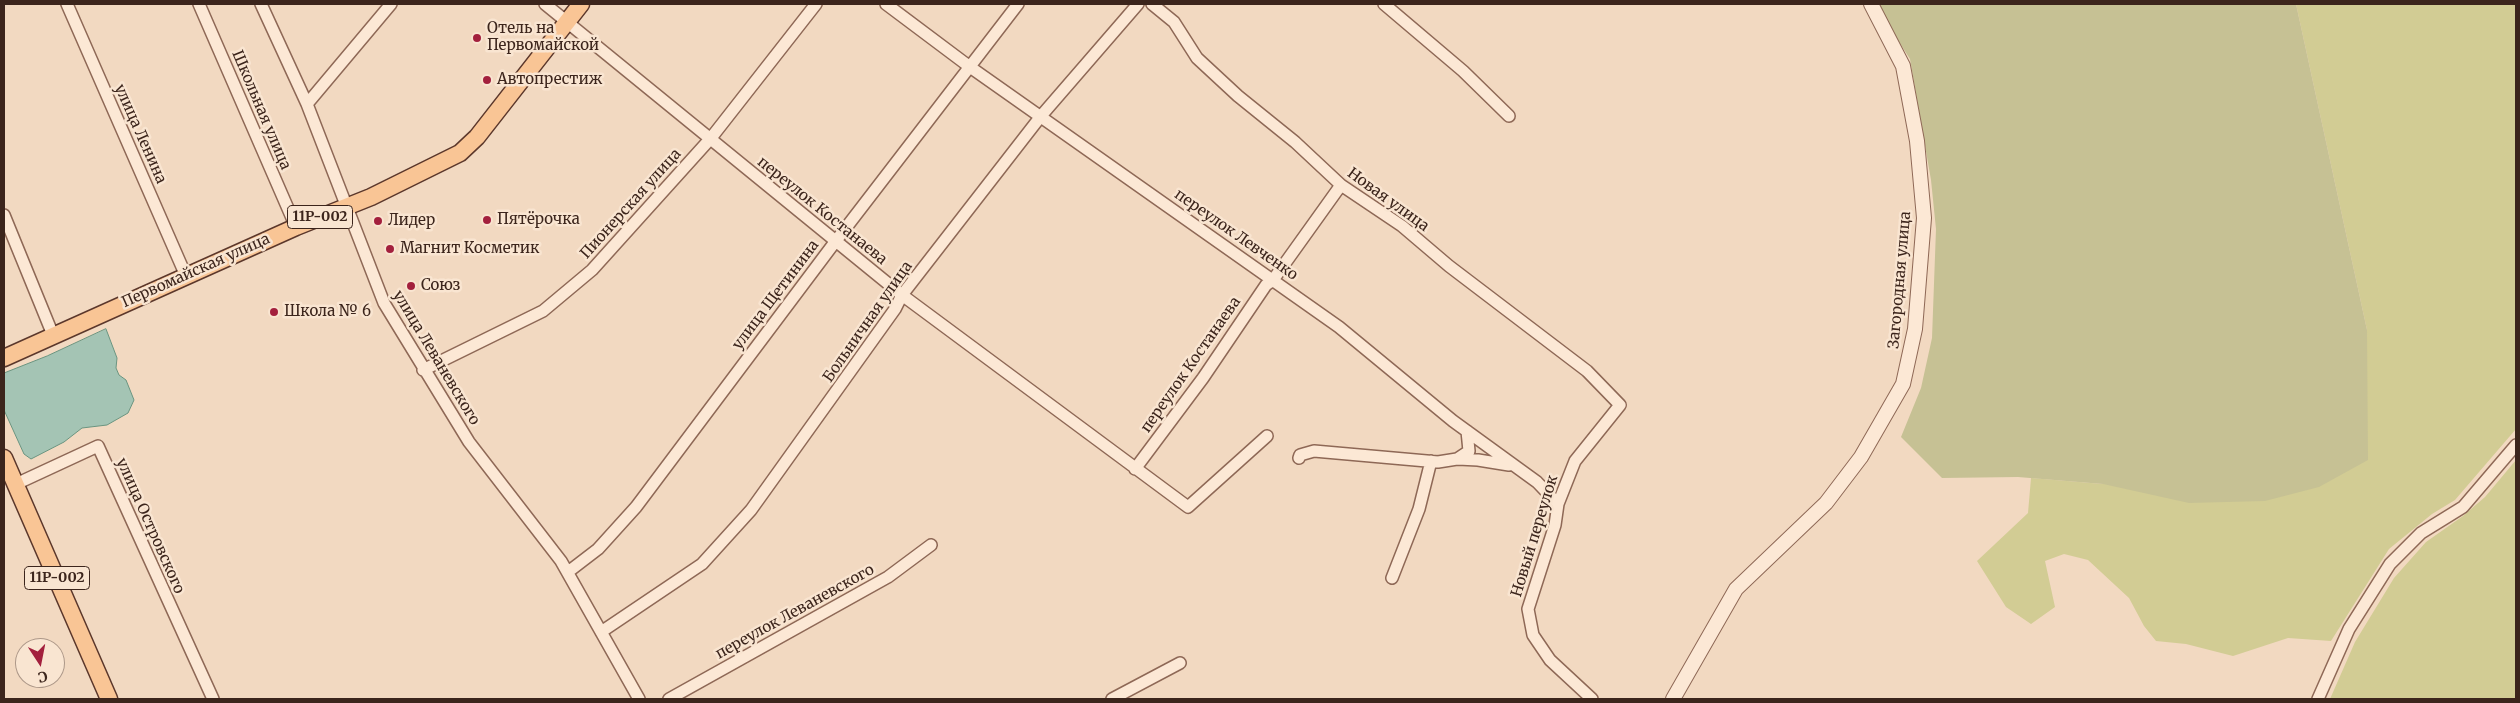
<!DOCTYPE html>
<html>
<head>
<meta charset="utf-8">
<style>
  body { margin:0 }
  #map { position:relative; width:2520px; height:703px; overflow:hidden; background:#f2d9c1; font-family:Merriweather,serif }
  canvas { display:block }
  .frame { position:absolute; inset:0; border:5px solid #3c251c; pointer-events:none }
  .north { position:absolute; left:15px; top:638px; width:50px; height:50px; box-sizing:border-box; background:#f9e5d1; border:1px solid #ad9889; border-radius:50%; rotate:169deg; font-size:14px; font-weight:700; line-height:20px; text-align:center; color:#3c251c }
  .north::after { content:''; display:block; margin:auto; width:18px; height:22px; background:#a3203d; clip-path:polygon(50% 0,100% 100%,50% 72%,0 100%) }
</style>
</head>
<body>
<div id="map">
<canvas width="2520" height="703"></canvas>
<div class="frame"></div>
<div class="north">С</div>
</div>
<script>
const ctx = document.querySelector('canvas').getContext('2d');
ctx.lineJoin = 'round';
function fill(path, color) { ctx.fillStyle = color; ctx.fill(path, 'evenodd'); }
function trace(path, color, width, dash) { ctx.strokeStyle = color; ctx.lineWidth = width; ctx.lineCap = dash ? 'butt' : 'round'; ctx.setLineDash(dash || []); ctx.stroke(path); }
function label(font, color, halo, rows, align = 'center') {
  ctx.font = font + ' Merriweather,serif'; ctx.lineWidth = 5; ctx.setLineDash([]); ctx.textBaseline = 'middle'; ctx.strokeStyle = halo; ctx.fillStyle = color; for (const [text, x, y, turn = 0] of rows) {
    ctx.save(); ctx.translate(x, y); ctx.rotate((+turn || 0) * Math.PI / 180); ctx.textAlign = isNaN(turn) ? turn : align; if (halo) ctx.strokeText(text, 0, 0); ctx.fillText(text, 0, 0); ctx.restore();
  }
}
const green = new Path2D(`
  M2296 4H2516V429L2455 500 2432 514 2389 549 2331 641 2288 638 2233 656 2186 644 2156 641 2144 626 2129 598 2088 560 2064 554 2045 561 2055 607 2031 624 2006 607 1977 561 2028 513 2031 478 2103 484 2367 330Z
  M2516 460V699H2330L2355 642 2394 578 2426 542 2463 516 2485 497Z`);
const cemetery = new Path2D(`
  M1878 4H2296L2367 330 2368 460 2319 487 2265 501 2189 503 2103 484 2018 477 1942 478 1901 437 1921 388 1932 338 1936 229 1931 180 1910 59 1890 28Z`);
const water = new Path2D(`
  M106 329 117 358 116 368 119 375 126 380 134 400 128 413 107 425 82 428 64 442 31 459 24 454 4 410V373L47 356Z`);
const minor = new Path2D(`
  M67 4 186 276
  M199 4 296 227
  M261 4 307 104 384 303 469 442 561 561 639 699
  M545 4 902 295 1188 507 1267 436
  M886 4 970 67 1339 327 1453 421 1537 482 1558 504
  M1152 4 1174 22 1197 58 1238 96 1295 142 1341 185 1402 226 1449 266 1587 371 1620 405 1575 461 1558 504 1555 525 1528 609 1533 635 1550 660 1592 699
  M1384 4 1463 71 1509 116
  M307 104 391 4
  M4 215 53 335
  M423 370 543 311 592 270 711 138 816 4
  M1299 458 1300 455 1314 451 1438 462 1457 459 1469 451 1467 431
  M1458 459 1478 460 1509 465
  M1135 469 1203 378 1266 285 1273 280 1341 185
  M16 484 98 446 213 699
  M568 572 598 549 636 507 835 242 1018 4
  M1392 578 1419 509 1431 461
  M601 632 702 564 751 510 895 309 902 295 1041 116 1138 4
  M669 699 888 577 931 545
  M1112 699 1180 663
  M2318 699 2349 629 2390 564 2421 533 2463 507 2516 445`);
const tertiary = new Path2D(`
  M1673 699 1736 589 1826 503 1861 457 1903 384 1915 329 1924 218 1917 141 1903 66 1871 4`);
const primary = new Path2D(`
  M4 358 296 227 371 197 460 153 477 137 581 4
  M4 458 109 699`);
const markers = [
  [477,38,5,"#a3203d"],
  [487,80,5,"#a3203d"],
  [487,220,5,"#a3203d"],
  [378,221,5,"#a3203d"],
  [390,249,5,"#a3203d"],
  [411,286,5,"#a3203d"],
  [274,312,5,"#a3203d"]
];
const shields = [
  [320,217,65],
  [57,578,65]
];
const shieldNames = [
  ["11Р-002",320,217],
  ["11Р-002",57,578]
];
const poiNames = [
  ["Отель на",487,29],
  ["Первомайской",487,46],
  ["Автопрестиж",497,80],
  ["Пятёрочка",497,220],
  ["Лидер",388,221],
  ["Магнит Косметик",400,249],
  ["Союз",421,286],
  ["Школа № 6",284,312]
];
const streetNames = [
  ["Школьная улица",261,110,67],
  ["улица Ленина",140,134,66],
  ["Новая улица",1388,200,36],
  ["Пионерская улица",631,204,-48],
  ["переулок Костанаева",822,211,39],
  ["переулок Левченко",1236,235,35],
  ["Первомайская улица",196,271,-24],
  ["Загородная улица",1900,280,-85],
  ["улица Щетинина",776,295,-53],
  ["Больничная улица",868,322,-55],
  ["улица Леваневского",436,358,59],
  ["переулок Костанаева",1191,365,-55],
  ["улица Островского",150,526,66],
  ["Новый переулок",1535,536,-73],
  ["переулок Леваневского",795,612,-29]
];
fill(green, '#d2cc94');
fill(cemetery, '#c6c194');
fill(water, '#a4c4b4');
trace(water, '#6a9480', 1);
trace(minor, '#8e6856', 14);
trace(tertiary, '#8e6856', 16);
trace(primary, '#5b372b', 19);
trace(minor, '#fce8d5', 11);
trace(tertiary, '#fce8d5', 14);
trace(primary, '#f9c595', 16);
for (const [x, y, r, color] of markers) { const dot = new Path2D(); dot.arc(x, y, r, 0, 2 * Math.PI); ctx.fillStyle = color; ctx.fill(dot); trace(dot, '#f9e5d1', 2); }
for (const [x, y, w] of shields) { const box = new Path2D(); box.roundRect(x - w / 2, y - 11.5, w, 23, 4); ctx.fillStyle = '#f9e5d1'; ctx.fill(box); trace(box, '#3c251c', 1); }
label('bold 14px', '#3c251c', null, shieldNames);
label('15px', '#3c251c', '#f9e5d1', poiNames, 'left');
label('15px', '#3c251c', '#f9e5d1', streetNames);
</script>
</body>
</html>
